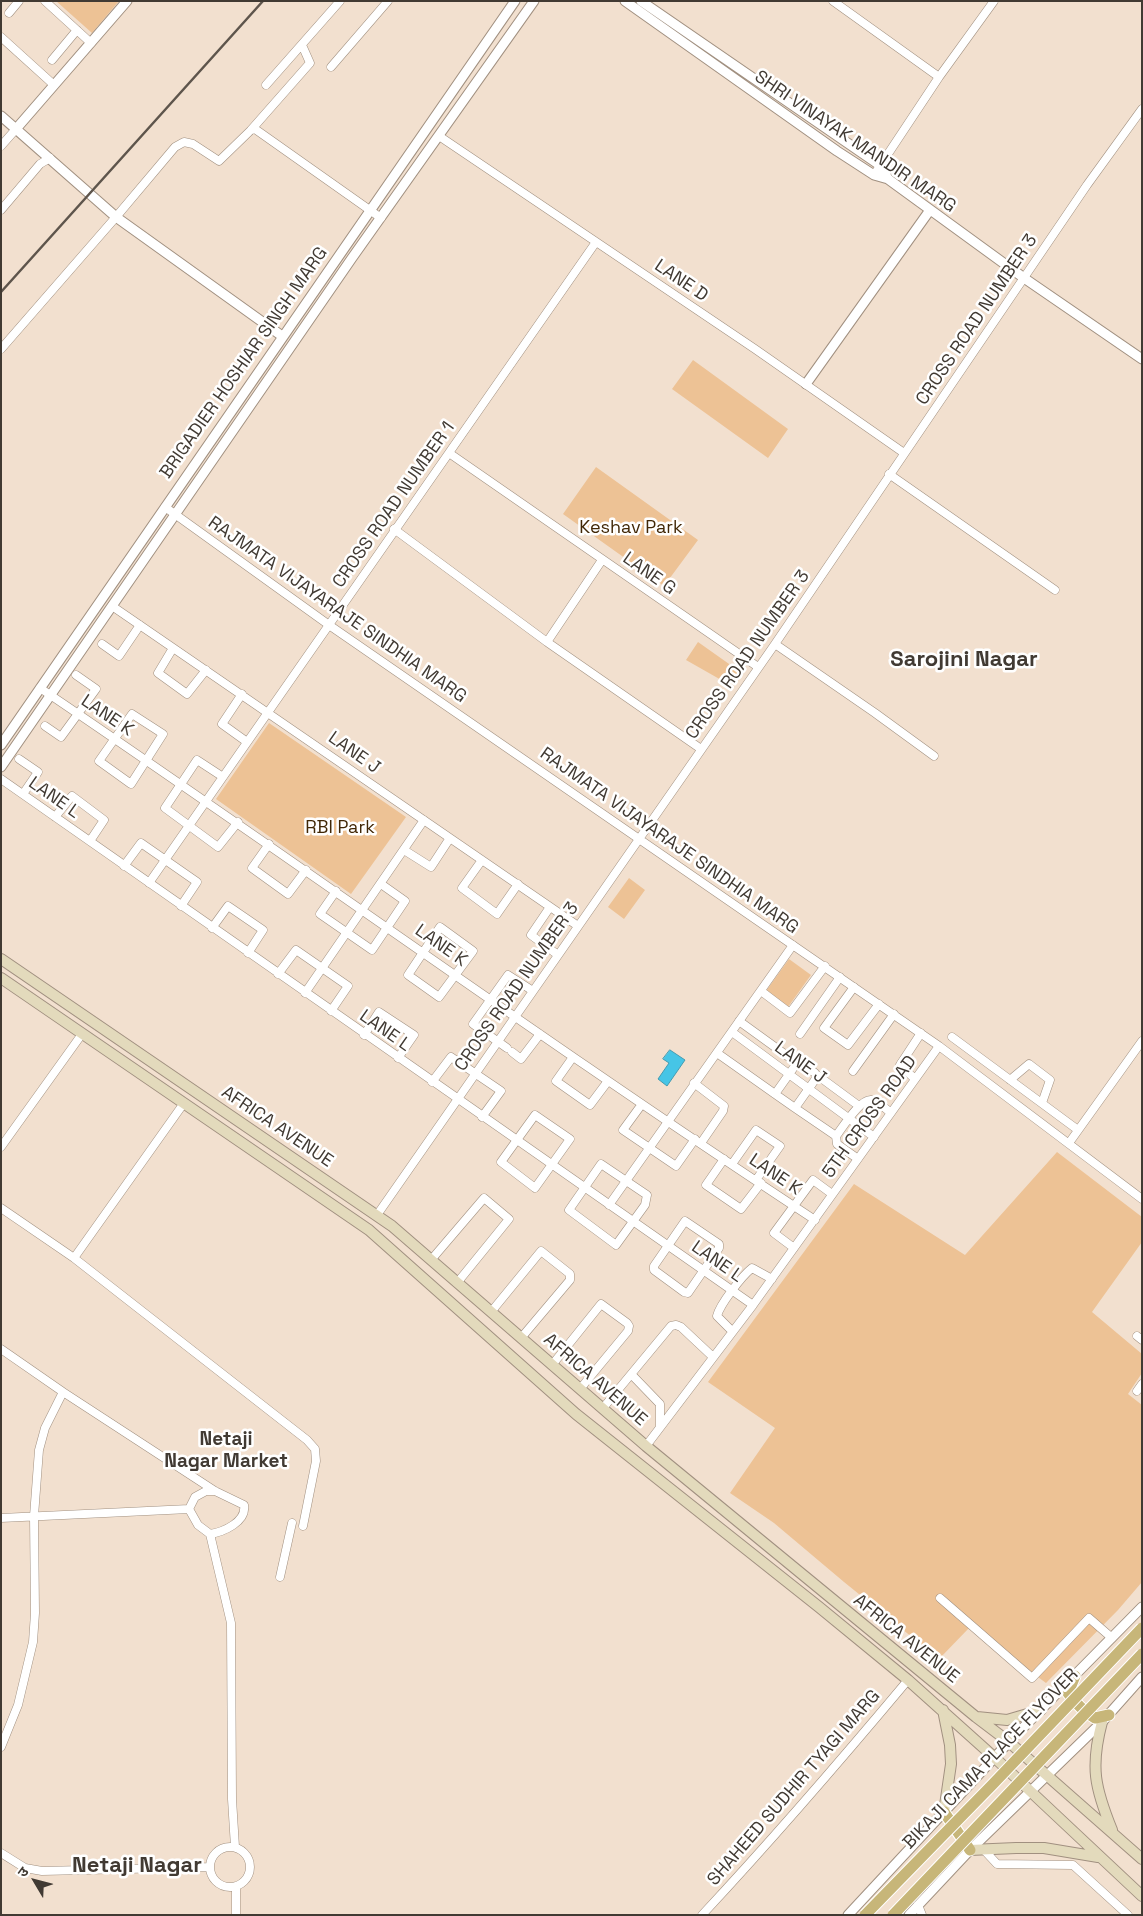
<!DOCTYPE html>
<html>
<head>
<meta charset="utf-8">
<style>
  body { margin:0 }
  #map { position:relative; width:1143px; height:1916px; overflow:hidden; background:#f2e0cf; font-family:"Space Grotesk","Noto Sans Devanagari",sans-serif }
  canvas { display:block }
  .frame { position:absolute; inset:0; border:2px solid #413a33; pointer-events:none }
  .north { position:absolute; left:10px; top:1856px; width:50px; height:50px; -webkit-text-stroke:4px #fff; paint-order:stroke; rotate:307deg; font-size:14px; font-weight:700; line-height:20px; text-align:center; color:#413a33 }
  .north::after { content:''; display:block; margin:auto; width:18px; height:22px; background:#413a33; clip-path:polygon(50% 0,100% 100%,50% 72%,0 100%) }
</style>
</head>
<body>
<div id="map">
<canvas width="1143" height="1916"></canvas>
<div class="frame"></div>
<div class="north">उ</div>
</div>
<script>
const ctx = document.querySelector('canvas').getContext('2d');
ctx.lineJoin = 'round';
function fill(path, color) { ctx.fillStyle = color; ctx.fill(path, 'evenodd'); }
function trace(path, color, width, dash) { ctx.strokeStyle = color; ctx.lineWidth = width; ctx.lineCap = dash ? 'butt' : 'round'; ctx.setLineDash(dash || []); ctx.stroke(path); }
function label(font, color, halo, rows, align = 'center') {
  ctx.font = font + ' "Space Grotesk",sans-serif'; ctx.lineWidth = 5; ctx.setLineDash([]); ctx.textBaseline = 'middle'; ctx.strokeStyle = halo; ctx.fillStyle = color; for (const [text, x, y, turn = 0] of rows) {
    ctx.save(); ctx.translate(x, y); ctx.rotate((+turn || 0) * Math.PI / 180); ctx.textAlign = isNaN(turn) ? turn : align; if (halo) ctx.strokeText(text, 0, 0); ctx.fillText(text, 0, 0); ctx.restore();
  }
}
const green = new Path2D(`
  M56 1H119L92 33Z
  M693 360 788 429 768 458 672 389Z
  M596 467 698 540 664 586 563 514Z
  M698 642 739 671 730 685 686 660Z
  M269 723 406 817 351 894 216 799Z
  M629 878 645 890 624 919 608 907Z
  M789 959 811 975 788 1007 766 991Z
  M1057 1152 1142 1217V1242L1092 1312 1142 1354V1373L1128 1394 1142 1405V1582L1118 1610 1046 1683 970 1627 939 1659 844 1582 774 1523 730 1493 775 1428 708 1382 854 1184 965 1255Z`);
const water = new Path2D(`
  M670 1050 685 1060 667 1086 658 1079 669 1063 663 1059Z`);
const minor = new Path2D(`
  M45 1 91 43
  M833 1 939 77
  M9 13 19 1
  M1 37 54 85
  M52 60 77 30
  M331 67 388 1
  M266 85 340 1
  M251 130 310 63 302 45
  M439 136 755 349 904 453
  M1 146 16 129
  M874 175 939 77 994 1
  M1 210 40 164 50 158
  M1 349 116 217 175 147 184 142 193 144 219 161 251 130 255 129 381 218
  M449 453 758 667
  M889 474 1055 590
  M165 507 329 625 939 1046 1142 1199
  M394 529 547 642
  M602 560 547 642 701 749
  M112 606 578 926
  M102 644 119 656 140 625
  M775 644 875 713 934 756
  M173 648 158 673 187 694 206 670
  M40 688C300 864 553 1048 815 1220
  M242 694 222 724 247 742
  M132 714 163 734 131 784 99 761Z
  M45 726 61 737 96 689 76 675
  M19 759 38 772 23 794
  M223 777 197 760 165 808 218 847 238 822
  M1 779 753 1305
  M55 817 72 796 104 820 90 841
  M269 844 252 868 288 894 306 870
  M404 850 431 867 450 838
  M482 860 462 888 497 914 518 884
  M124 866 141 843 197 882 181 906
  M149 883 596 242
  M336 891 320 914 372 950 405 901 381 884
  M550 907 531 935 558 955
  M440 927 473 951 439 997 408 975Z
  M212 928 228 906 263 930 248 953
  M278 974 296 950 348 986 331 1011
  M854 987 824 1028 848 1045 879 1004
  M761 991 790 1013 825 966
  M305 993 424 820
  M739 1021 797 1063
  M732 1032 874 1137
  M800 1034 840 977
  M364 1035 379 1012 414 1035 398 1058
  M952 1037 1078 1130
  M507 1048 473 1024 508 975 533 991
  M512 1052 521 1059 540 1034
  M717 1053 775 1094 797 1063 800 1062 815 1073 817 1077 795 1108 836 1136
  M573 1057 556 1081 590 1105 608 1081
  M853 1071 894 1014
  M817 1075 859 1106
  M915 1079 900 1065 921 1033
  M1010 1080 1029 1064 1050 1080 1042 1103
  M432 1082 451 1057 501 1091 482 1117
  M694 1083 724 1106 723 1111 701 1143
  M775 1094 795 1108
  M642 1104 623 1130 676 1166 695 1139
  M535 1115 570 1139 535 1188 501 1162Z
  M1069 1143 1142 1041
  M1 1147 82 1034
  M724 1159 706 1185 741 1209 761 1183
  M858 1159 837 1144 836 1136C843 1127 860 1099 871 1100 878 1101 886 1109 891 1113
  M601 1164 647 1195 645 1205 616 1245 569 1210Z
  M732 1164 756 1130 780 1146 756 1180
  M609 1205 793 945
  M1 1208 74 1258 307 1440 315 1449 316 1461 303 1526
  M377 1215 775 644 1087 185 1142 109
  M685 1221 719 1244V1248L688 1293 684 1292 654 1270V1266Z
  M794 1248 774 1233 813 1180 832 1194
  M74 1258 184 1103
  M431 1260 484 1198 509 1219 457 1283
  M491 1312 541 1251 570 1274V1280L521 1338
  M732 1331 717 1316C720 1304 742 1276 752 1268L772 1279
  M1137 1336 1142 1340
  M1 1349 63 1392 215 1491 244 1505C247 1522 223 1532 210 1534
  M552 1365 601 1304 627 1323 629 1326 628 1331 580 1389
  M632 1375 660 1404V1427
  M1137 1391 1142 1384
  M603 1408 671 1326 676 1325 681 1327 713 1357
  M646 1446 753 1305 939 1046
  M215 1491H206L195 1497 189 1509 198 1525 210 1534 231 1623 232 1799 235 1847
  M1 1518 189 1509
  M280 1577 292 1523
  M940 1598 1032 1678 1089 1618 1112 1638
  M1 1747 18 1705 33 1642 35 1613 34 1516 39 1450 45 1428 63 1392
  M210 1867a20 20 0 1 1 40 0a20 20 0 1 1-40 0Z
  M984 1850 997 1864 1073 1865 1128 1915
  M1 1853 25 1868 42 1871 210 1867
  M236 1886V1915
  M918 1905 922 1915
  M702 1915C773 1839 841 1760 908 1680`);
const tertiary = new Path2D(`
  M625 1 837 151 874 175 888 179 1024 278 1142 359
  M641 1 881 166 888 179
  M1 116 116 217 282 336
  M16 129 127 1
  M806 384 930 210
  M1 745 515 1
  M1 767 352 258 534 1
  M848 1915 1009 1742 1142 1607
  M909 1915 970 1850 1102 1722 1142 1677`);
const secondary = new Path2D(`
  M1 959 392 1226 646 1446 976 1717 1009 1742 1142 1859
  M1 978 369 1230 576 1414 819 1607 908 1680 995 1758 1142 1896
  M943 1710 950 1745 951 1764 944 1812
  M977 1717 1007 1720 1041 1710
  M1102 1722C1090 1767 1095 1788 1112 1830
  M970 1850 1016 1848H1044L1098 1857`);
const primary = new Path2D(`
  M1075 1676 1068 1693C1076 1704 1083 1711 1095 1718L1109 1715
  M944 1812 970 1850`);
const rail = new Path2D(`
  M1 292 263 1`);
const primaryBridge = new Path2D(`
  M865 1915 993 1784 1142 1628
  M893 1915 1142 1654`);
const streetNames = [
  ["SHRI VINAYAK MANDIR MARG",855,142,34],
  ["LANE D",681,281,34],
  ["CROSS ROAD NUMBER 3",977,320,-56],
  ["BRIGADIER HOSHIAR SINGH MARG",244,363,-55],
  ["CROSS ROAD NUMBER 1",394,505,-55],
  ["LANE G",649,574,35],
  ["RAJMATA VIJAYARAJE SINDHIA MARG",337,610,35],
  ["CROSS ROAD NUMBER 3",748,655,-55],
  ["LANE K",107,716,34],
  ["LANE J",354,753,35],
  ["LANE L",54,798,35],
  ["RAJMATA VIJAYARAJE SINDHIA MARG",669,841,35],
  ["LANE K",441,946,35],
  ["CROSS ROAD NUMBER 3",517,987,-55],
  ["LANE L",385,1031,35],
  ["LANE J",800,1063,36],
  ["5TH CROSS ROAD",870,1117,-54],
  ["AFRICA AVENUE",277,1127,34],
  ["LANE K",775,1175,34],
  ["LANE L",717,1262,35],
  ["AFRICA AVENUE",595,1380,41],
  ["AFRICA AVENUE",906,1639,39],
  ["BIKAJI CAMA PLACE FLYOVER",991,1759,-46],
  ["SHAHEED SUDHIR TYAGI MARG",794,1788,-49]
];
const parkNames = [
  ["Keshav Park",631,528],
  ["RBI Park",340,828]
];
const neighbourhoodNames = [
  ["Netaji",226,1440],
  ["Nagar Market",226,1462]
];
const districtNames = [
  ["Sarojini Nagar",964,660],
  ["Netaji Nagar",137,1866]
];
fill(green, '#edc295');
fill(water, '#46c5e6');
trace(water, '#449bb0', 1);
trace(minor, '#a19080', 9);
trace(tertiary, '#a19080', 11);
trace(secondary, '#a19080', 12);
trace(primary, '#fff', 13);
trace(minor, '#fff', 8);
trace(tertiary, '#fff', 9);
trace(secondary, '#e3dabc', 10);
trace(primary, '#c7b679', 11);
trace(rail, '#5e554c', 2.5);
trace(primaryBridge, '#fff', 13, []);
trace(primaryBridge, '#c7b679', 11);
label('18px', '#413a33', '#fff', streetNames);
label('18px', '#412706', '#fff', parkNames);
label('bold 19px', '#413a33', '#fff', neighbourhoodNames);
label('bold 22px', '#413a33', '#fff', districtNames);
</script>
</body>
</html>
